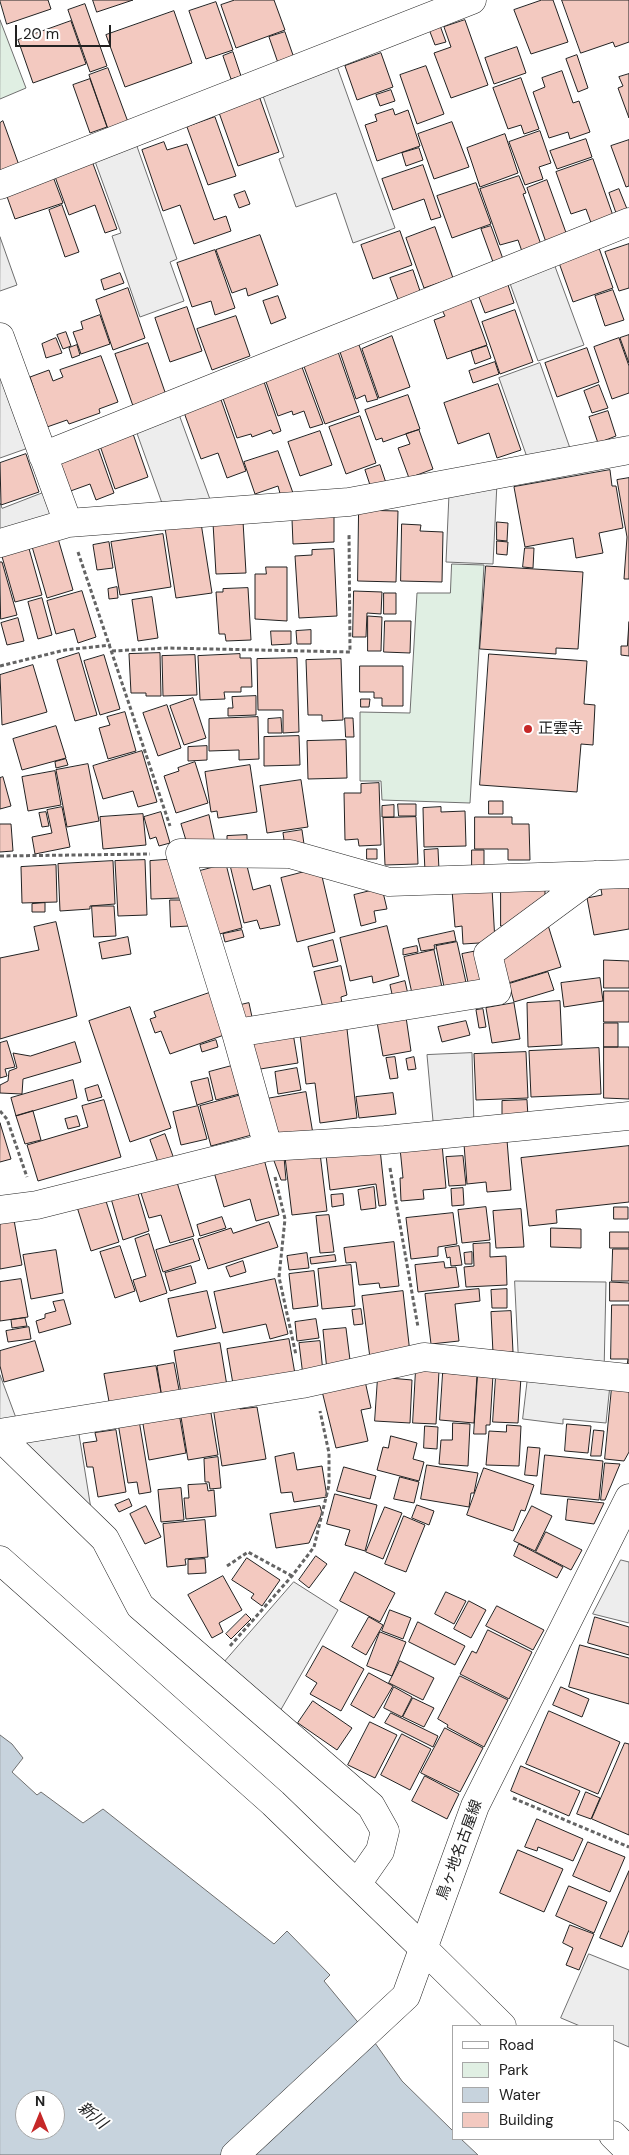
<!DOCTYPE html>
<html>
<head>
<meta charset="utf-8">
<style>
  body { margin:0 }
  #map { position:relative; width:629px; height:2155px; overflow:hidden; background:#fff; font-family:"DM Sans",sans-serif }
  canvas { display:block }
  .legend { position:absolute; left:452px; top:2025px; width:162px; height:115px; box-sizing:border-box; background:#fff; border:1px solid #a7a7a7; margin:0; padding:6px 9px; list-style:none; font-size:15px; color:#222 }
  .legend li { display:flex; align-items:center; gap:10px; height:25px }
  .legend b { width:25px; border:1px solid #a7a7a7 }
  .north { position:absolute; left:15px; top:2090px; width:50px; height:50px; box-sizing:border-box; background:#fff; border:1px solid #a7a7a7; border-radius:50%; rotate:0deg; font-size:14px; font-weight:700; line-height:20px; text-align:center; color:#222 }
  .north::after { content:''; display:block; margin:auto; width:18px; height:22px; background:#c62828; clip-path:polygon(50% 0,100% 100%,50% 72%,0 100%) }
  .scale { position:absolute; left:15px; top:25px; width:96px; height:22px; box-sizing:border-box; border:2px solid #222; border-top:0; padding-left:6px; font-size:15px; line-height:18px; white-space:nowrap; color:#222; -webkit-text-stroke:4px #fff; paint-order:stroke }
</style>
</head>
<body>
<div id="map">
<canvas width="629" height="2155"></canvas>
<ul class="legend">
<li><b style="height:6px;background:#fff"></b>Road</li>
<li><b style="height:14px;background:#e0efe3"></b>Park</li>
<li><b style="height:14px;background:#c7d3dd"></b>Water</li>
<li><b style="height:14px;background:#f3c9c0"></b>Building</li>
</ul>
<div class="north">N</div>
<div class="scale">20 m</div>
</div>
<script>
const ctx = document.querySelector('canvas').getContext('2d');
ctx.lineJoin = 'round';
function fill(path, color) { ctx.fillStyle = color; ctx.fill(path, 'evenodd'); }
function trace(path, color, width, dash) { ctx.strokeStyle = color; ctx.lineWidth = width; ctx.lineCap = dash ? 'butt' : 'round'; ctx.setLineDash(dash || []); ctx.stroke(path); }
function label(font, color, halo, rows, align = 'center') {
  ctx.font = font + ' "DM Sans","Noto Sans JP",sans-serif'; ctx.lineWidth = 4; ctx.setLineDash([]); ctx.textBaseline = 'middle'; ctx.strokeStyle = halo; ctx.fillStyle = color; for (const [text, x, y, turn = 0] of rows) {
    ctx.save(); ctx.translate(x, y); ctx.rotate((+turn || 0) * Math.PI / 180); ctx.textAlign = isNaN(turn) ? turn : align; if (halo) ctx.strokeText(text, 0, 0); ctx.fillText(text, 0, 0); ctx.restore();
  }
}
const green = new Path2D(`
  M0 20 26 88 0 99Z
  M452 564 484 565 470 803 382 800 381 781H360V712L410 713 417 593H450Z`);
const parking = new Path2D(`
  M334 58 395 228 353 243 336 193 296 207 279 159 284 157 260 87Z
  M134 138 177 259 170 262 184 301 140 317 112 236 121 233 92 153Z
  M0 237 17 285 0 291Z
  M553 261 584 345 538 361 508 278Z
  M0 358 31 447 0 458Z
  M540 363 571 451 528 460 499 378Z
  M177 409 211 502 163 506 134 425Z
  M497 483 493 564 446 562 449 494Z
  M48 491 56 515 0 532V503L2 508Z
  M472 1053 474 1127 434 1132 427 1055Z
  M515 1281 606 1282 604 1373 519 1363Z
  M0 1375 19 1426 0 1423Z
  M528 1377 610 1385 606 1423 563 1419V1424L523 1419Z
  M78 1428 91 1509 17 1439Z
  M621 1560 629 1562V1623L593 1614Z
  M294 1582 338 1610 279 1713 221 1666Z
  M589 1954 629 1970V2047L613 2040V2026H580L561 2018Z`);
const water = new Path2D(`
  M0 1735 12 1744 23 1758 12 1772 37 1795 41 1792 83 1823 103 1809 274 1944 287 1931 330 1975 324 1981 375 2043 402 2081 453 2131V2139H461L478 2155H0ZM25 2100H55V2130H25Z`);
const building = new Path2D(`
  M0 0H48L51 9 7 24Z
  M93 0H133L97 12Z
  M235 0H274L285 30 236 48 221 5Z
  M542 0H553L568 42 531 54 514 10Z
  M562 0H629V42L615 47 613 42 581 53Z
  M216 2 233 50 206 59 189 11Z
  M85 4 107 66 90 72 68 10Z
  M174 11 192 63 125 87 106 35Z
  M438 20 446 42 435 45 427 24Z
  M465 20 488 85 451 98 434 53 451 47 444 27Z
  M71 21 86 64 33 83 18 40Z
  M285 32 294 58 278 63 269 37Z
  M517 47 526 73 494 84 485 58Z
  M233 52 241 76 231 79 223 56Z
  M381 53 393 87 357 100 345 66Z
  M577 55 588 88 578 92 566 59Z
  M426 66 444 114 417 124 400 75Z
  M108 68 128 122 108 129 89 75Z
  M562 71 573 103 579 101 590 132 570 139 568 132 549 138 533 92 545 87 542 78Z
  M629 74V118L618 88 623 86 619 77Z
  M521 78 539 129 524 134 521 125 508 129 493 88Z
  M90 79 107 127 90 133 73 85Z
  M391 90 395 101 380 106 376 95Z
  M258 93 279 152 238 166 217 107Z
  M393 109 395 115 408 110 420 146 377 161 365 125 377 121 375 115Z
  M215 117 236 176 208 185 187 127Z
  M3 121 20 168 0 175V123Z
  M452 122 469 167 434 179 418 134Z
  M540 131 551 163 539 167 543 179 525 185 509 142Z
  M505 134 518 173 480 187 467 148Z
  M586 139 592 157 557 169 550 151Z
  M629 140V186L626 187 611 146Z
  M164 142 167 150 187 144 214 220 226 216 231 231 194 244 180 205 163 211 142 150Z
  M419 148 423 160 406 166 402 153Z
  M593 159 616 224 594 231 586 209 571 214 556 172Z
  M92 161 117 229 105 233 95 205 69 215 54 174Z
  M423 165 441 217 431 220 424 199 393 210 382 179Z
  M52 174 63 203 15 219 5 191Z
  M519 176 526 193 523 194 544 253 525 260 518 240 500 245 480 189Z
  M547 180 569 241 548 248 527 188Z
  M476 183 491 224 452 238 437 196Z
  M619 189 627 209 616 213 609 193Z
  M245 191 250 204 239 208 234 195Z
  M62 205 79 252 65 257 49 210Z
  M491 226 503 259 493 262 481 229Z
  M435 227 453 278 424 288 406 238Z
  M400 231 412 265 373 279 361 245Z
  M260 235 278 285 248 296 246 288 232 293 216 250Z
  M629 244V288L619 291 605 252Z
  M598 245 613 288 573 302 558 260Z
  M215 250 235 308 215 315 211 301 192 307 177 263Z
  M413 270 421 294 399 302 390 278Z
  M120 273 124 283 104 290 101 280Z
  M507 282 514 303 485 313 477 292Z
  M128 288 145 338 113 350 96 300Z
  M613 290 624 320 605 326 595 296Z
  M278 296 286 318 271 324 263 301Z
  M470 298 487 345 447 359 434 320 445 316 441 308Z
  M187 307 202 351 170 362 155 318Z
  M515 310 533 362 500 374 482 322Z
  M100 315 110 344 81 354 73 332 83 329 81 322Z
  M236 316 250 356 212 370 197 329Z
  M66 332 71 346 63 349 57 335Z
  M629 335V363L620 338Z
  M392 336 410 387 379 398 362 349Z
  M56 338 62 353 46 358 42 344Z
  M619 338 629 366V393L612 399 594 347Z
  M358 342 378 399 367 402 365 395 356 399 339 349Z
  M148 343 166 395 133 406 115 354Z
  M77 345 80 355 72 358 69 348Z
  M487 346 491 358 475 364 471 351Z
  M587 348 599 382 557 397 545 363Z
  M337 349 359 412 325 424 302 361Z
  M101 356 118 402 99 409 100 413 69 424 67 420 47 427 30 377 49 370 53 381 63 377 60 370Z
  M299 359 323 424 310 428 304 411 293 415 292 411 278 416 264 376Z
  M495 362 499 374 473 383 469 371Z
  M262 376 281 431 273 434 271 430 252 437 251 434 237 438 220 390Z
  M498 384 521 450 497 458 489 433 458 444 444 403Z
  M599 385 608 408 592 413 584 391Z
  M219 394 246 471 227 478 218 453 201 459 182 407Z
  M408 395 420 429 383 442 382 438 376 440 365 410Z
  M608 411 616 436 598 443 589 417Z
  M360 416 376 463 346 474 329 427Z
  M131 428 148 477 115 489 98 440Z
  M419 430 433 469 409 478 398 448 410 444 406 434Z
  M320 431 332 465 300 476 288 442Z
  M96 442 114 493 96 500 90 484 65 493 52 458Z
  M278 451 293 493 281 497 278 486 255 494 244 462Z
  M26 454 39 492 1 505 0 463Z
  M380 465 386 483 371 488 365 470Z
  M610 470 612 486H616L623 528 599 533 603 553 576 558 573 538 525 547 514 487Z
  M629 478V579H624L627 537 617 480Z
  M359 510 398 511 396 582 358 581Z
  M334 517V542L293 544 292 519Z
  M243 521 246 573 216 574 213 523Z
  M497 522 508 523 507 541 497 540Z
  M201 523 212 593 176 598 165 528Z
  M402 524 421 525 420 531 443 532 442 582 401 581Z
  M163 534 171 587 120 595 111 542Z
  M57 535 73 590 47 598 31 543Z
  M497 541 508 542 507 555 497 554Z
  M109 542 113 568 97 570 93 545Z
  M28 545 42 595 15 602 1 553Z
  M525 548H534L533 568 523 567Z
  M334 549 337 616 299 618 295 556 312 555V550Z
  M0 562H2L17 615 1 619Z
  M486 566 583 572 578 649 556 648V654L480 649Z
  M266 567H287V621L255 619V574H266Z
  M117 587 118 598 109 599 108 589Z
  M248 588 251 640 226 641 225 634H219L216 592H223V589Z
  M82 591 96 637 78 643 74 629 56 634 47 601Z
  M354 591 382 592 381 614 367 613 366 637H353Z
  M384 593H396V614H384Z
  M152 597 158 638 138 641 132 600Z
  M42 598 52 635 38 639 28 602Z
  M368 616 382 617 381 651H368Z
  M18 618 24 641 7 645 1 623Z
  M385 621H411L410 653 384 652Z
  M629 622V656L621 655V646H627Z
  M311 630V644H297L296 631Z
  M271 631H291V644L272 645Z
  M79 653 97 715 75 721 57 660Z
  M160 653 161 696H146V693H131L129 654Z
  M240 654V658H251L252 687H241V692H224L225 699 200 700 198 656Z
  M489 654 587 661 584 704 595 705 593 745 581 744 577 792 480 785Z
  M104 655 120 709 100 715 84 661Z
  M195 655 197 695 163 696 162 656Z
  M297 658 299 732 283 733V710H258L257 659Z
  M341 659 343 720 322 721V715H308L306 660Z
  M33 665 47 712 2 725 0 675Z
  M360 666H403V706H382V698H374V692H360Z
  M256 696V715L228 716V708H233L232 697Z
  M193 698 206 738 184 745 170 706Z
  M361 699H370L369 707H361Z
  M167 705 181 748 158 756 143 713Z
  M125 712 136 751 108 759 99 728 110 725 107 717Z
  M258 717 259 759 239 760V750L209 751V719Z
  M281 718 282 733H268V719Z
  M345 718H353L354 737H346Z
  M56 726 66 758 22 770 13 739Z
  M299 736 300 765 264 766V737Z
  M346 740 347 778 308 779 307 741Z
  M207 746V760L188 761V747Z
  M142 751 157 802 138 807 133 791 103 799 93 766Z
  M66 759 68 765 56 768 55 762Z
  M195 762 208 803 176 813 164 776 179 771 178 768Z
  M88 764 99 821 67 827 56 770Z
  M250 765 257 812 218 818 217 811 211 812 205 772Z
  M55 771 61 805 28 811 22 777Z
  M3 777 11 806 0 809V778Z
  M301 780 308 827 267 833 260 786Z
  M379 783 381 845 359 846 358 839 345 840 344 793H361V784Z
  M489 801H503V814H489Z
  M398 804H416V816H399Z
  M394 805V817H382V806Z
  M62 807 70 847 35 854 32 837 52 833 47 810Z
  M441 807V812L465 811 466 846 424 847 423 808Z
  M46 812 49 826 42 827 39 813Z
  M161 812 170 843 159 846 156 837 150 839 144 817Z
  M143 814 146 845 103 849 100 817Z
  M209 815 215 843 188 847 181 824Z
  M416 817 418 864 385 865 383 818Z
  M475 817H512V824H529L530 860H508V849H475Z
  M0 824H11L13 851 0 852Z
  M302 830 304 844 285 847 283 833Z
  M247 835V846L227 847V836Z
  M367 849H377V859H367Z
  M438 849 439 870 425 871 424 850Z
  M472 850H484V869H472Z
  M245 858 253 890 270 885 280 925 260 929 257 920 244 923 229 861Z
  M178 859 180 898 151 899 150 861Z
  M145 860 147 915 118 916 115 861Z
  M113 861 115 904 90 906V909L60 911 58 864Z
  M226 864 242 928 212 936 196 872Z
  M56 865 57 902 22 903 21 867Z
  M320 868 335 932 297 942 281 878Z
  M629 884V929L594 935 587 898 602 895 601 889Z
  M501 886H545V907L521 926H501Z
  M382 888 387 909 374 911 376 922 361 926 354 895Z
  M492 888 495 942 463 944 462 926 455 927 452 890Z
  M170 900H188L189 926 171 927Z
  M45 903V912H32V904Z
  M92 906H114L116 936 94 937Z
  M56 922 77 1016 0 1039V958L39 950 34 927Z
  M548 925 561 967 508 983 500 957Z
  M387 926 399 976 373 983 372 976 350 981 340 938Z
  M242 930 244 937 225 942 223 934Z
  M454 931 456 941 434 945 435 949 421 951 418 939Z
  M128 937 131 954 102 959 99 943Z
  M333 940 338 961 313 967 308 947Z
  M457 942 467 987 445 992 436 946Z
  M417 946 418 952 403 955V949Z
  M434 950 443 992 413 998 404 957Z
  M477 951 483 985 469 987 462 954Z
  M604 960 629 961V988H604Z
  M341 966 347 995 341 997 342 1004 323 1008 314 972Z
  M548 972 554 990 514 1002 509 984Z
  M600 978 603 1001 564 1007 561 983Z
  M405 981 409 999 394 1003 390 985Z
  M604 991H629V1022H604Z
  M212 992 227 1034 170 1054 161 1031 155 1033 150 1019 156 1017 154 1012Z
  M560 1001 562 1045 528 1047 527 1003Z
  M249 1003 252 1017 240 1020 236 1006Z
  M514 1003 520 1039 492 1043 486 1008Z
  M130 1007 171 1128 130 1142 89 1021Z
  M483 1009 486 1027 479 1028 476 1010Z
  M406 1017 411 1051 383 1056 377 1022Z
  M466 1021 470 1035 442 1042 438 1027Z
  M604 1023H618V1047H604Z
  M347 1029 357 1118 320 1123 315 1083 306 1084 300 1034Z
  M293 1033 298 1063 254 1070 250 1040Z
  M216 1040 218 1047 202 1052 200 1045Z
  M7 1041 15 1067 5 1069 7 1076 0 1078V1043Z
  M75 1042 81 1062 23 1079 22 1094 0 1093V1085L8 1081 9 1071 17 1068 13 1053 30 1056Z
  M604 1047H629V1099L604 1098Z
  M599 1048 601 1094 531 1097 529 1051Z
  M526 1052 528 1098 476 1100 474 1054Z
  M395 1057 398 1078 390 1079 386 1058Z
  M414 1057 416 1069 408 1070 406 1059Z
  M239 1064 247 1092 216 1100 209 1072Z
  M297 1068 301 1090 278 1094 275 1072Z
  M208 1078 213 1100 197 1105 191 1082Z
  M73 1080 77 1098 16 1116 11 1098Z
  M98 1085 102 1097 88 1101 85 1089Z
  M306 1092 313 1134 293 1137 292 1132 272 1135 266 1099Z
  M249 1093 259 1133 211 1146 200 1106Z
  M393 1093 396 1114 359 1118 356 1097Z
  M104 1100 121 1157 38 1181 27 1145 88 1127 82 1106Z
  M527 1100 528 1117 502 1118V1101Z
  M198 1106 207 1139 181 1145 173 1112Z
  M33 1111 41 1140 25 1144 16 1116Z
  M77 1116 80 1126 68 1129 65 1119Z
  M0 1123 11 1159 0 1162Z
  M165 1134 174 1159 159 1165 150 1140Z
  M507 1140 511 1190 487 1192 486 1182 467 1184 464 1144Z
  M442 1144 446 1188 423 1190 424 1199 401 1201 400 1178H403L400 1148Z
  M629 1146V1202L556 1210 557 1223 529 1226 521 1158Z
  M380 1149 386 1205 379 1206 376 1184 330 1190 326 1155Z
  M320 1153 327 1211 292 1215 285 1157Z
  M463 1156 466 1185 449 1186 446 1157Z
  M284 1157 286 1180H281L273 1158Z
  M264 1159 279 1215 256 1221 250 1199 224 1207 212 1165Z
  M175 1176 194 1236 170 1243 161 1215 149 1218 139 1187Z
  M136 1187 149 1231 123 1240 110 1195Z
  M374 1187 376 1208 361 1210 358 1190Z
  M463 1188 464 1205 452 1206 451 1189Z
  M343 1194 344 1205 332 1207 331 1195Z
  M105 1198 119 1242 91 1251 77 1207Z
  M486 1207 490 1240 462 1243 458 1210Z
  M614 1207H628V1219H614Z
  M521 1209 524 1247 496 1248 493 1211Z
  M453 1213 457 1244 438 1247V1256L411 1259 406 1218Z
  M329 1215 334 1252 320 1253 316 1216Z
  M222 1217 226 1228 200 1236 197 1225Z
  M14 1220 22 1265 0 1269V1222Z
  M269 1222 278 1247 208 1269 198 1239 231 1228 233 1233Z
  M551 1228 581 1229V1248L551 1247Z
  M610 1232H629V1248H610Z
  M149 1234 167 1293 140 1302 133 1280 146 1276 135 1239Z
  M193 1239 200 1260 163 1272 156 1250Z
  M394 1242 399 1286 380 1288 379 1283 359 1285 356 1262 346 1263 344 1248Z
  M490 1243V1257L506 1256 507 1285 466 1287 464 1267 474 1266 473 1244Z
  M120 1246 135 1291 115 1298 100 1252Z
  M459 1246 462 1265 451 1266 450 1257 447 1258 445 1248Z
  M613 1249H629V1281H612Z
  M56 1250 63 1293 31 1299 23 1255Z
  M472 1252V1264H465L464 1253Z
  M307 1253 309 1268 289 1270 287 1256Z
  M335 1255 336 1261 311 1264 310 1258Z
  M243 1261 246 1272 230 1277 226 1267Z
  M444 1262 445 1268 456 1267 459 1287 418 1292 415 1265Z
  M351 1265 355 1306 322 1309 318 1269Z
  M191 1266 196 1283 170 1291 165 1273Z
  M314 1271 318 1306 293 1309 289 1274Z
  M21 1279 28 1317 0 1321V1282Z
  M275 1279 288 1334 270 1339 266 1324 223 1333 214 1292Z
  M610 1282 629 1283V1301H610Z
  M479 1289 480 1301 455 1304 459 1341 431 1344 425 1294Z
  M507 1289V1308H492L491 1290Z
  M207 1291 216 1328 177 1337 168 1299Z
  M403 1291 410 1353 370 1358 362 1296Z
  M64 1300 71 1324 39 1333 36 1321 45 1318V1314L56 1311 53 1302Z
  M612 1305H629V1366H627L628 1359H611Z
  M361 1309 363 1324 354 1325 352 1310Z
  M511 1311 513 1352 493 1353 491 1312Z
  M25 1318 27 1326 12 1328 11 1320Z
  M316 1319 319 1338 297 1341 295 1322Z
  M29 1327 31 1339 8 1342 6 1331Z
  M346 1328 351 1368 327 1371 323 1330Z
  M289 1339 295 1374 233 1384 227 1349Z
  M35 1341 44 1371 4 1382 0 1366V1351Z
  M320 1341 323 1373 303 1376 299 1343Z
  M220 1343 227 1386 181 1393 174 1351Z
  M174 1363 180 1395 162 1398 157 1366Z
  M156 1366 162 1398 110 1407 104 1374Z
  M416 1369 439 1371 436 1424 413 1423Z
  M443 1373 477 1375 474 1423 440 1420Z
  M478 1374 493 1375 490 1425H486V1434H474Z
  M496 1376 521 1377 518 1423 493 1422Z
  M378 1377 412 1380 410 1423 375 1421Z
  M365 1381 371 1408 361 1410 368 1441 336 1448 322 1391Z
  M612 1387 629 1389V1452L624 1461 605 1459Z
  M239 1402 240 1409 257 1407 266 1459 222 1466 213 1407Z
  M210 1407 218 1455 188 1460 181 1417Z
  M179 1413 186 1453 149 1460 142 1418Z
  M139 1420 151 1492 139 1494 137 1482 128 1483 118 1423Z
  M453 1423 470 1424 468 1466 439 1464 441 1440H452Z
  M567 1424 591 1426 588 1453 565 1451Z
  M507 1425 521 1426 519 1466 486 1465 489 1431 506 1432Z
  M425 1426 438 1427 437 1449 424 1448Z
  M116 1430 126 1492 98 1497 93 1467H87L83 1443 97 1441 95 1433Z
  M594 1430 604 1431 601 1456H591Z
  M391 1436 417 1443 413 1459 424 1462 419 1481 377 1470 383 1447 388 1448Z
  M528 1447 540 1448 537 1476 525 1475Z
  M294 1453 297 1470 322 1466 327 1497 294 1502 292 1492 281 1493 275 1457Z
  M545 1455 603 1461 599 1500 541 1494Z
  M218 1457 221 1488 210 1489 209 1482H205L204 1459Z
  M605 1463 620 1464 605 1500H601Z
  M427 1465 478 1473 474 1493H471L469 1507 421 1499Z
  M344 1467 376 1476 370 1499 337 1491Z
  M484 1468 534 1485 525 1511 521 1510 513 1531 467 1515Z
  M400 1477 419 1482 414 1503 394 1499Z
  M207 1484 208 1491 214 1490 216 1516 186 1519 184 1498H189L188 1485Z
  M181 1488 184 1520 161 1522 158 1490Z
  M335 1494 377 1505 365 1551 345 1545 350 1530 327 1524Z
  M129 1499 132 1506 119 1512 115 1505Z
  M568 1499 604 1503 594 1524 566 1520Z
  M417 1505 434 1511 429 1525 412 1518Z
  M146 1506 161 1537 145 1544 130 1514Z
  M320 1506 322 1513 309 1543 276 1548 270 1514Z
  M532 1506 552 1516 535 1551 514 1541Z
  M385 1507 402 1513 383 1559 366 1552Z
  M404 1516 425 1525 406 1572 385 1564Z
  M205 1520 208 1557 185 1559 186 1565 167 1567 163 1524Z
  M546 1532 582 1550 571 1570 536 1552Z
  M519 1544 563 1567 557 1578 514 1556Z
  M316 1556 327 1564 309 1588 299 1580Z
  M247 1558 280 1580 262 1606 251 1598 254 1594 232 1580Z
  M205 1559 206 1573 188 1574V1560Z
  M355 1572 395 1593 380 1622 340 1601Z
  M223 1576 242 1610 219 1623 223 1632 212 1638 188 1595Z
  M446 1592 466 1601 454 1624 435 1614Z
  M469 1601 486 1610 471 1638 454 1629Z
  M497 1606 544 1630 533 1650 486 1626Z
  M390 1610 411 1618 403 1639 382 1631Z
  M246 1614 251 1619 231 1639 226 1634Z
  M369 1617 383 1625 366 1655 352 1647Z
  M595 1617 629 1627V1655L588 1643Z
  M418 1622 465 1646 455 1665 409 1642Z
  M488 1630 532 1652 509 1699 460 1674 472 1651 476 1653Z
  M380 1632 406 1642 392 1676 367 1666Z
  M580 1645 629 1658V1704L569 1687Z
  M323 1646 364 1669 341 1711 310 1694 317 1683 306 1676Z
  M400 1661 434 1678 423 1700 389 1683Z
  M369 1673 393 1686 374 1718 351 1705Z
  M460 1676 508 1700 484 1747 447 1727 448 1725 438 1719Z
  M394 1687 412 1697 402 1717 384 1708Z
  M561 1687 589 1699 582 1717 553 1705Z
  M413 1698 434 1708 424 1727 403 1717Z
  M313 1701 352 1728 337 1750 298 1723Z
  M549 1711 620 1742 598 1794 526 1764Z
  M391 1713 438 1736 433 1747 385 1723Z
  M370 1722 397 1735 375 1778 348 1765Z
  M445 1728 483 1748 460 1792 421 1773Z
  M402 1734 431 1749 410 1790 381 1775Z
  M625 1743 629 1744V1835L592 1819Z
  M521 1766 580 1791 569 1816 511 1791Z
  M425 1776 459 1794 447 1819 412 1801Z
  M586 1792 600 1798 591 1819 577 1814Z
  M537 1819 583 1839 573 1861 538 1847 537 1851 525 1847Z
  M588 1842 625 1857 610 1892 573 1876Z
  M518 1850 563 1869 544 1912 500 1893Z
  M629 1871V1930L622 1947 600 1938Z
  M569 1886 607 1902 594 1933 556 1916Z
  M570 1925 594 1934 579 1970 566 1965 573 1948 563 1943Z`);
const path = new Path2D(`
  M78 552 170 826
  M112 651 167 648 350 652 349 533
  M0 666 65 650 111 645
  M0 856 150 854
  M0 1111 7 1119 27 1177
  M390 1168 418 1327
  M275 1177 285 1219 279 1277 296 1355
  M227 1566 248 1552 292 1576
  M230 1646 292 1576 314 1547 329 1485V1453L320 1411
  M513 1798 629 1847`);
const street = new Path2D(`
  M0 185 472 0
  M0 337 68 523
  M43 456 629 222
  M0 543 68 523 349 502 629 450
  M236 1033 497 991 488 954 595 875
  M268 1147 236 1033 180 853 290 854 389 882 629 874
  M0 1210 37 1205 268 1147 385 1140 629 1116
  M0 1433 302 1384 424 1357 629 1378
  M0 1437 105 1539 140 1606 371 1806 385 1831 380 1851 357 1884
  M0 1560 273 1803 424 1949`);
const secondary = new Path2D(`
  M424 1949 502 2026
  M613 2135 629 2151
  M235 2155 406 1996 475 1806 629 1498`);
const markers = [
  [528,729,5,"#c62828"]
];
const poiNames = [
  ["正雲寺",538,729]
];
const streetNames = [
  ["鳥ヶ地名古屋線",460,1850,-70]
];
const waterNames = [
  ["新川",92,2116,40]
];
fill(green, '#e0efe3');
trace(green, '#6f6f6f', 1);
fill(parking, '#ededed');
trace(parking, '#6f6f6f', 1);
fill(water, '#c7d3dd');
trace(water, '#6f6f6f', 1);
fill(building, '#f3c9c0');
trace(building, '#222', 1);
trace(street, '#222', 29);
trace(secondary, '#222', 29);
trace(path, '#646464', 3, [4, 2.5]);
trace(street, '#fff', 28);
trace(secondary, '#fff', 28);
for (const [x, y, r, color] of markers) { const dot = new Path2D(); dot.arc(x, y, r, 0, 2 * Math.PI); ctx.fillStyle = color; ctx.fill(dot); trace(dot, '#fff', 2); }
label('15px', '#222', '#fff', poiNames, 'left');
label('15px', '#222', '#fff', streetNames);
label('italic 16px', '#222', '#fff', waterNames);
</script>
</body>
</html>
